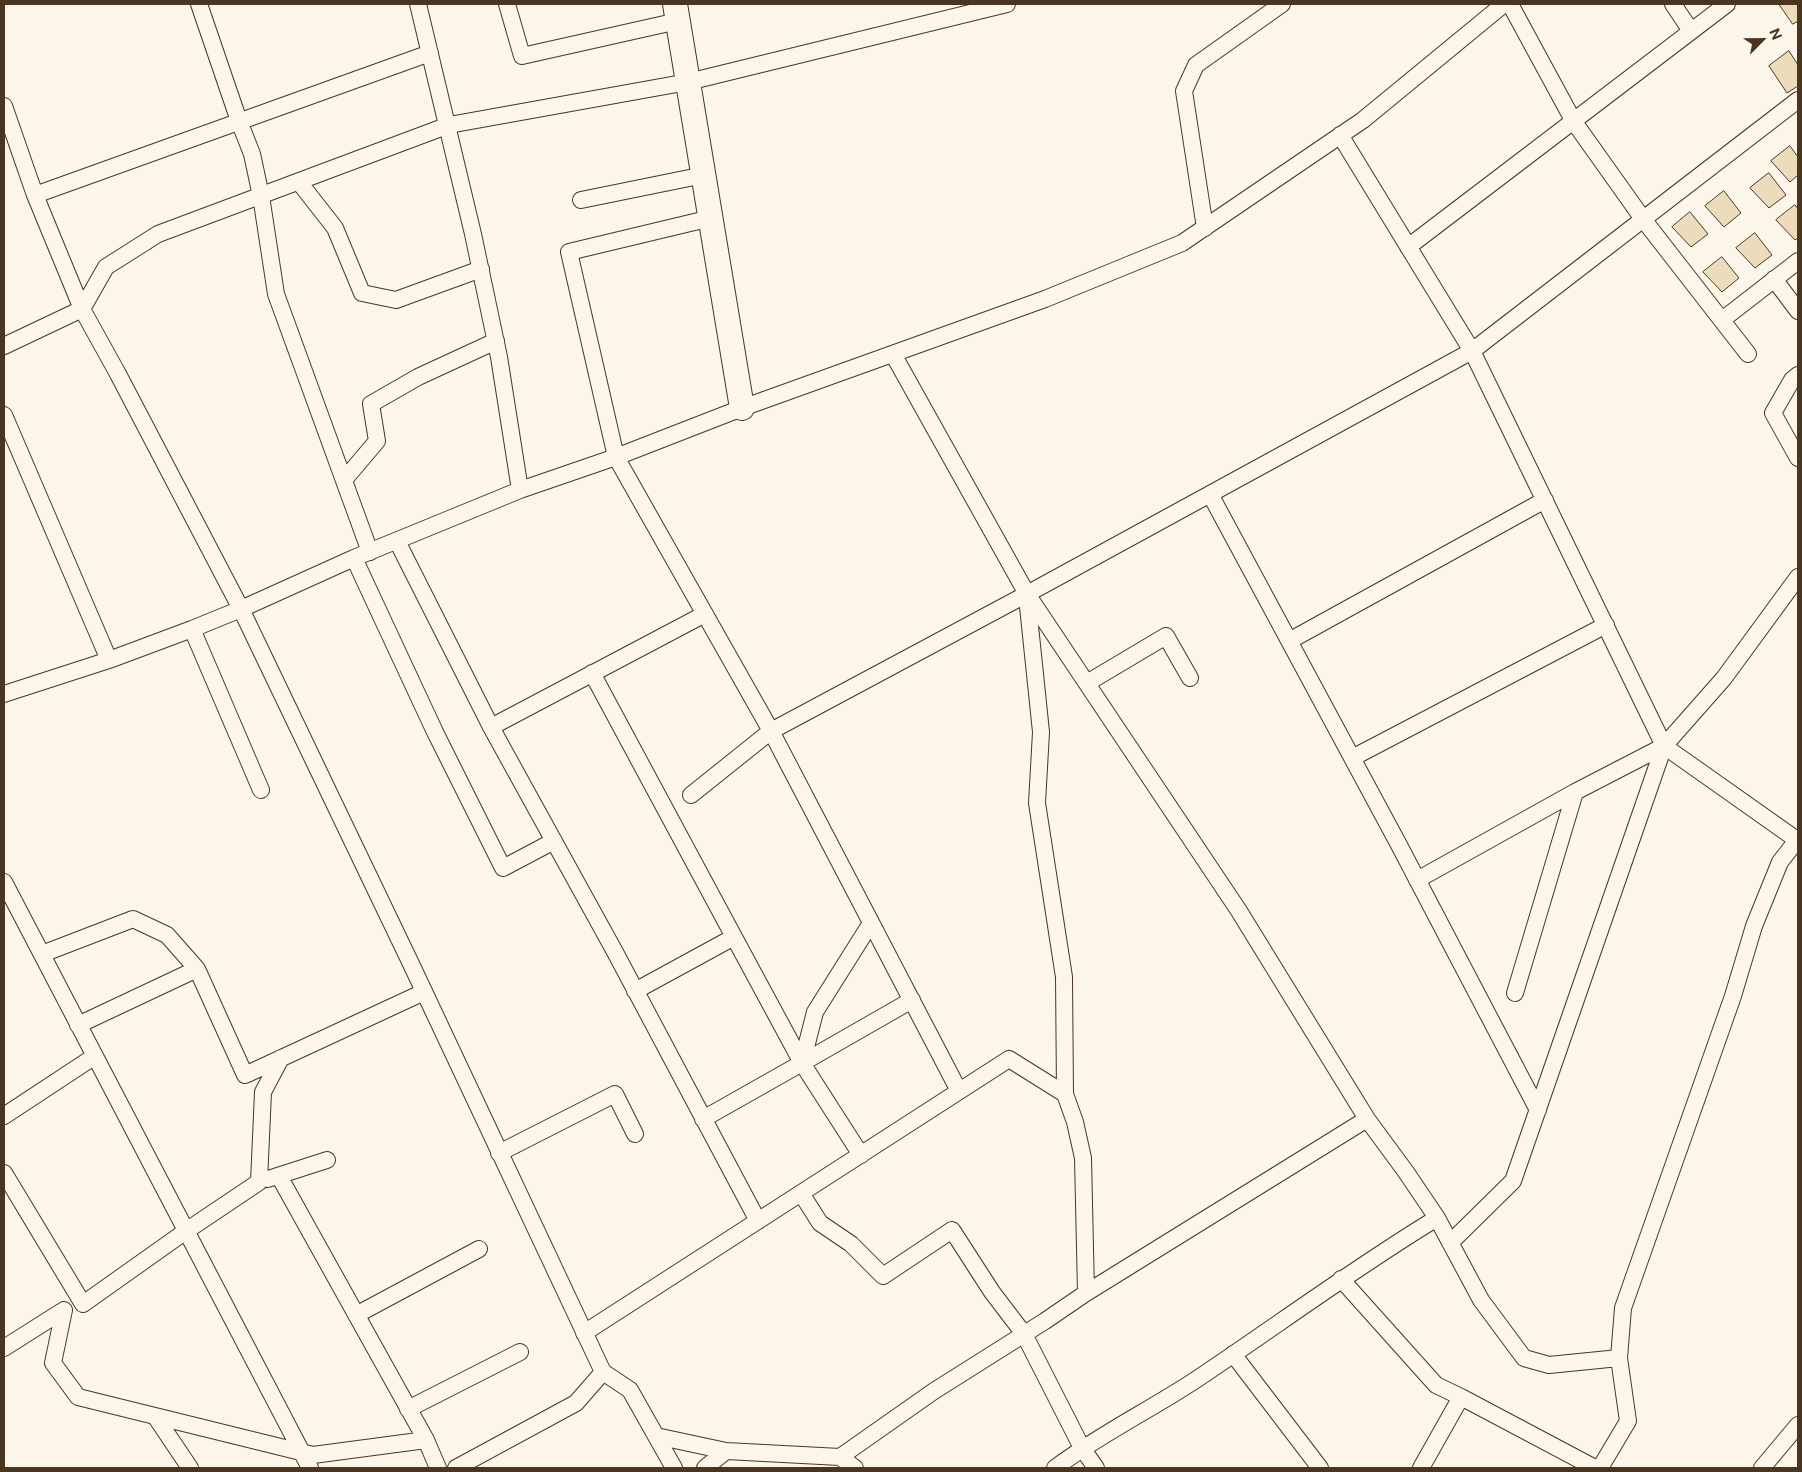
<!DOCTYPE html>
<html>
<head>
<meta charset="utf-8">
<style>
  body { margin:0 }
  #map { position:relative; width:1802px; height:1472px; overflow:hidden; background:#fbf6e9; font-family:"Public Sans",sans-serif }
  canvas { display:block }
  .frame { position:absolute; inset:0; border:5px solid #4a3520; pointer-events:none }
  .north { position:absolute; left:1737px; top:15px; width:50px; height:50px; -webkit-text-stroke:4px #fbf6e9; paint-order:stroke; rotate:67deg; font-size:14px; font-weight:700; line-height:20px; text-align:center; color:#4a3520 }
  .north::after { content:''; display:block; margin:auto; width:18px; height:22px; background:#4a3520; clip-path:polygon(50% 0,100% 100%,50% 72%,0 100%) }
</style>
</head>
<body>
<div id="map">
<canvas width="1802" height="1472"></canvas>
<div class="frame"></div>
<div class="north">N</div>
</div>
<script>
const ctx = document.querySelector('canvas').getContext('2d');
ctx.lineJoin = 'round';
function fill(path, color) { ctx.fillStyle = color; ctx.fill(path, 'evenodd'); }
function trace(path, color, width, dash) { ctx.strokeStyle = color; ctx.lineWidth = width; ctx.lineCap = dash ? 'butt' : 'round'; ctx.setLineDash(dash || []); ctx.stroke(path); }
const building = new Path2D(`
  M1779 4H1798V21L1793 24Z
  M1789 51 1798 65V86L1787 93 1769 66Z
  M1790 146 1798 157V175L1790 182 1771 161Z
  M1769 173 1786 195 1769 208 1750 188Z
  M1724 191 1741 213 1724 227 1705 206Z
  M1795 205 1798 209V238L1795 240 1776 220Z
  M1690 212 1708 234 1691 247 1672 227Z
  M1755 233 1772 255 1755 268 1736 248Z
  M1722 257 1739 278 1722 292 1703 272Z`);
const street = new Path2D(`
  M199 4 239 121 252 154 261 196 276 294 370 552
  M418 4 473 234 499 357 520 490
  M507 4 522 56 678 21
  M1510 4 1574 122 1643 219 1748 354
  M1673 4 1691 31
  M4 106 35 195 82 309 118 374 241 609 413 968 603 1372 576 1403 456 1468
  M1340 135 1472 351 1664 746 1513 1181 1450 1243
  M299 182 335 228 362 293 396 300 481 269
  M35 195 430 53
  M581 200 704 175
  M711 218 569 252 616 457 771 731 959 1091
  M1205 228 1184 91 1196 65 1282 4
  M1408 247 1727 4
  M1774 279 1798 311
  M1722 320 1798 261
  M4 346 82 309 106 267 158 234 449 125 688 82 1007 4
  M893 354 1027 594 1239 911 1367 1119 1406 1172 1437 1218 1481 1300 1524 1358 1549 1365 1619 1358
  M1798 375 1792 380 1773 413 1798 458
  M4 415 109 660
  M344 480 377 441 371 404 418 377 496 341
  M1210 494 1399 845 1538 1110
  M397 541 491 727 615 952 758 1221
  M354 558 435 732 503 868 554 841
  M1027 597 1041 732 1037 803 1064 977 1065 1094
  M192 629 261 790
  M1289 641 1545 500
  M592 673 734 937 635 991
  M1087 683 1166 636 1190 678
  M4 694 109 660 192 629 241 609 354 558 520 490 616 457 742 408 1045 299 1182 243 1363 120 1504 4
  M491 727 705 614
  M1352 758 1606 625
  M691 795 771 731 1027 594 1472 351 1798 100
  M1797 840 1664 746 1724 678 1798 577
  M1417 880 1575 792 1664 746
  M4 882 310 1468
  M734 937 802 1063 861 1155
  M42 954 133 919 167 935 197 969
  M1515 993 1575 792
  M78 1025 197 969 245 1075 424 992
  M802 1063 912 1000
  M4 1116 95 1056
  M703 1119 802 1063 815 1012 871 923
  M499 1153 615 1094 635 1134
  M4 1173 83 1304 186 1231 259 1182 263 1092 281 1058
  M279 1176 426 1440
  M268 1179 327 1160
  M801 1193 820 1223 851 1244 883 1276 952 1230 992 1292 1024 1334 1082 1448 1096 1468
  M1341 1279 1436 1385 1461 1397
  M1086 1293 1367 1119
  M356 1315 479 1249
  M584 1333 1009 1059 1065 1094 1075 1122 1083 1158 1086 1293 1045 1321 934 1391 840 1457
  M4 1348 64 1310 53 1363 78 1397 313 1455 426 1440 438 1468
  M1233 1354 1320 1468
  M603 1372 630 1390 674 1468
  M408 1409 520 1352
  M155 1416 190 1468
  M656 1436 726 1451 840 1457 855 1468
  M705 1468 726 1451
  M1055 1468C1099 1435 1148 1411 1194 1381 1275 1327 1353 1269 1437 1218
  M1421 1468 1461 1397 1595 1468
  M1600 1468 1628 1421 1619 1358 1623 1308 1733 996 1754 926 1780 862 1798 839
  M1762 1468 1798 1425`);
const secondary = new Path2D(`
  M675 4 742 408`);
fill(building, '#ecdcbc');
trace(building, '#4a3520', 1);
trace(street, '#4a3520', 18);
trace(secondary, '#4a3520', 26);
trace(street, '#fbf6e9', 16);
trace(secondary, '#fbf6e9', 24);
</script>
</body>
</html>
